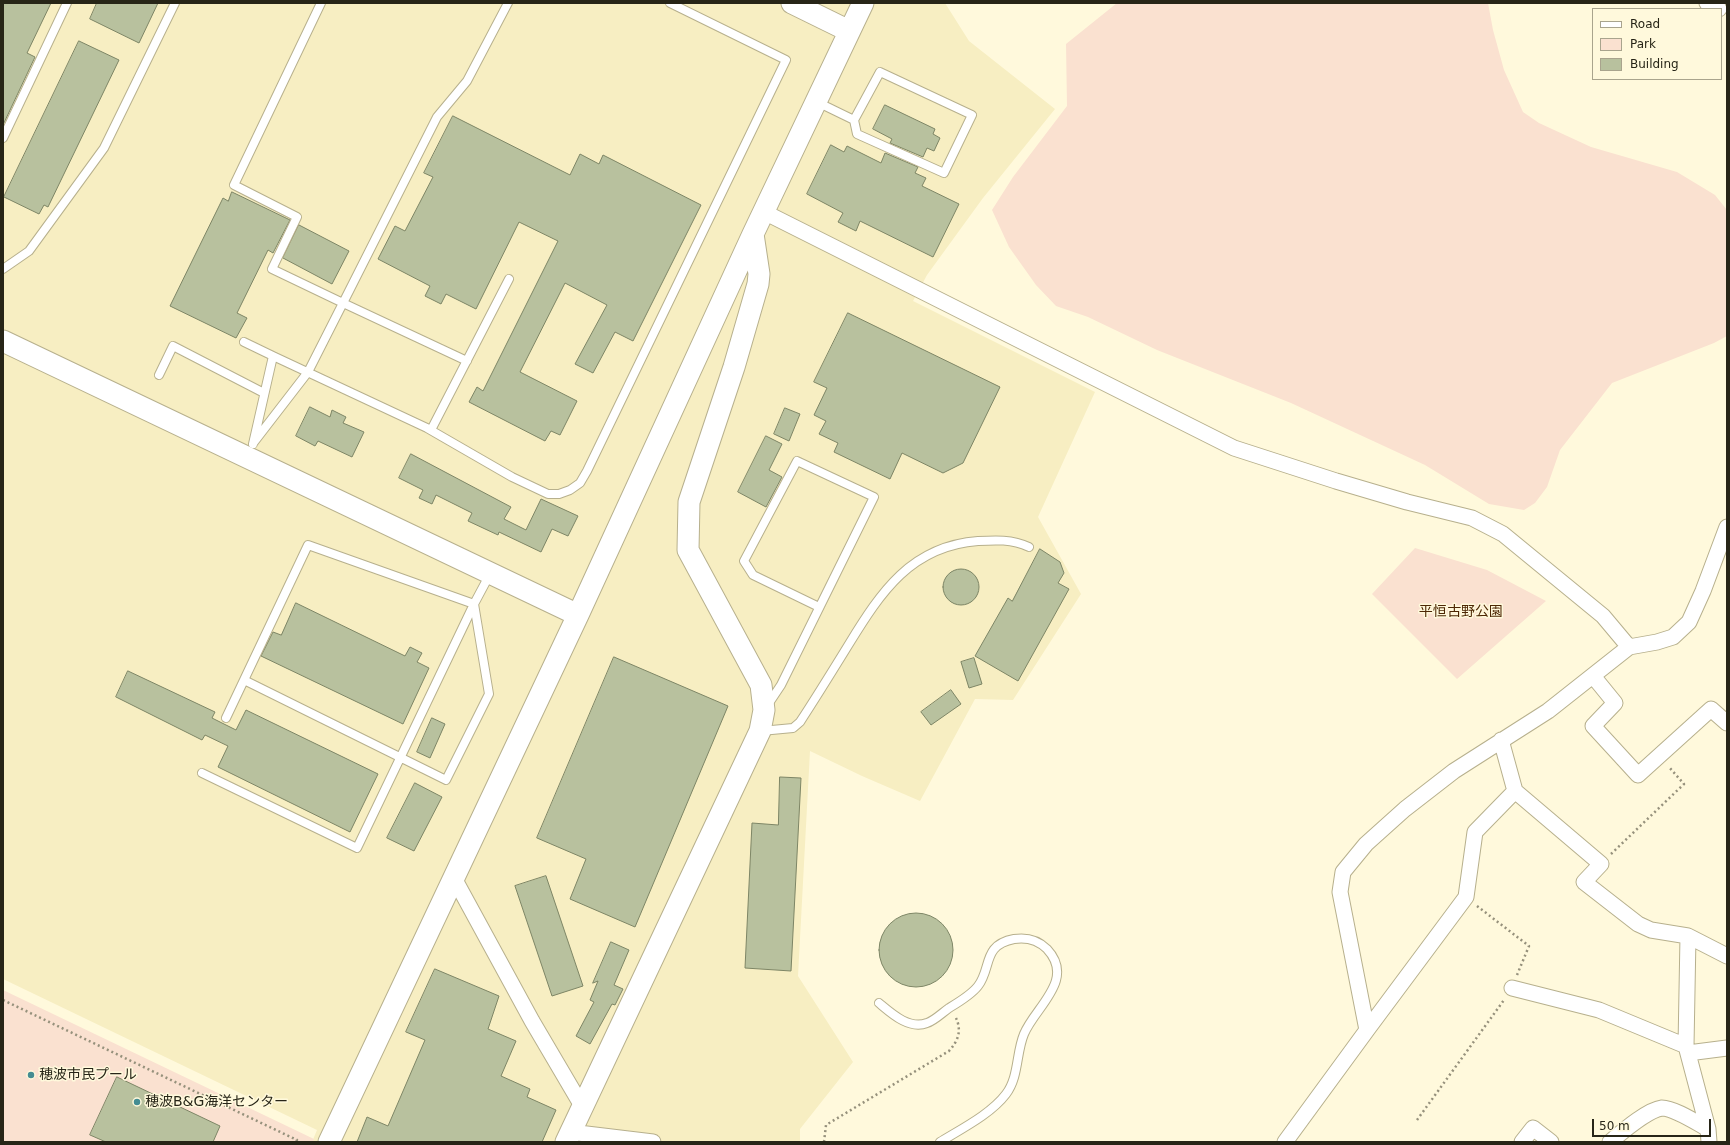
<!DOCTYPE html>
<html>
<head>
<meta charset="utf-8">
<style>
  body { margin:0 }
  #map { position:relative; width:1730px; height:1145px; overflow:hidden; background:#fff9dc; font-family:"DejaVu Sans",sans-serif }
  canvas { display:block }
  .frame { position:absolute; inset:0; border:4px solid #272517; pointer-events:none }
  .legend { position:absolute; left:1592px; top:8px; width:130px; height:72px; box-sizing:border-box; background:#fff9dc; border:1px solid #a9a48d; margin:0; padding:5px 7px; list-style:none; font-size:12px; color:#272517 }
  .legend li { display:flex; align-items:center; gap:8px; height:20px }
  .legend b { width:20px; border:1px solid #a9a48d }
  .scale { position:absolute; left:1592px; top:1119px; width:119px; height:18px; box-sizing:border-box; border:2px solid #272517; border-top:0; padding-left:5px; font-size:12px; line-height:14px; white-space:nowrap; color:#272517; -webkit-text-stroke:3px #fff9dc; paint-order:stroke }
</style>
</head>
<body>
<div id="map">
<canvas width="1730" height="1145"></canvas>
<div class="frame"></div>
<ul class="legend">
<li><b style="height:5px;background:#fff"></b>Road</li>
<li><b style="height:11px;background:#fae1d0"></b>Park</li>
<li><b style="height:11px;background:#b8c19e"></b>Building</li>
</ul>
<div class="scale">50 m</div>
</div>
<script>
const ctx = document.querySelector('canvas').getContext('2d');
ctx.lineJoin = 'round';
function fill(path, color) { ctx.fillStyle = color; ctx.fill(path, 'evenodd'); }
function trace(path, color, width, dash) { ctx.strokeStyle = color; ctx.lineWidth = width; ctx.lineCap = dash ? 'butt' : 'round'; ctx.setLineDash(dash || []); ctx.stroke(path); }
function label(font, color, halo, rows, align = 'center') {
  ctx.font = font + ' "DejaVu Sans","Noto Sans JP",sans-serif'; ctx.lineWidth = 3; ctx.setLineDash([]); ctx.textBaseline = 'middle'; ctx.strokeStyle = halo; ctx.fillStyle = color; for (const [text, x, y, turn = 0] of rows) {
    ctx.save(); ctx.translate(x, y); ctx.rotate((+turn || 0) * Math.PI / 180); ctx.textAlign = isNaN(turn) ? turn : align; if (halo) ctx.strokeText(text, 0, 0); ctx.fillText(text, 0, 0); ctx.restore();
  }
}
const built = new Path2D(`
  M3 3H945L969 41 1055 109 983 198 927 275 913 301 1095 392 1038 517 1081 594 1013 700 975 699 920 801 862 776 810 751 798 976 853 1062 800 1129V1142H312L317 1130 3 979Z`);
const green = new Path2D(`
  M1117 3H1488L1493 30 1504 70 1523 112 1539 123 1591 147 1677 172 1715 195 1727 210V336L1714 343 1612 383 1560 450 1547 487 1535 503 1524 510 1489 504 1425 465 1291 403 1157 350 1088 317 1056 306 1036 285 1009 247 992 210 1013 177 1067 106 1066 44Z
  M1415 548 1487 570 1546 601 1457 679 1372 594Z
  M3 990 314 1139 313 1142H3Z`);
const building = new Path2D(`
  M3 3H51L27 53 35 57 3 125Z
  M97 3H158L139 43 90 19Z
  M79 41 119 60 48 207 44 205 39 214 4 197Z
  M885 105 935 129 933 134 940 138 934 151 927 148 923 157 890 143 892 139 873 129Z
  M453 116 570 175 580 154 599 164 603 155 701 205 633 341 615 332 593 373 575 364 607 305 565 283 520 372 577 401 560 435 551 431 545 441 469 402 477 387 483 391 558 241 519 222 476 309 446 294 441 304 425 296 430 286 378 259 395 226 405 231 433 177 424 173Z
  M831 145 844 152 847 146 881 163 885 153 918 167 915 173 926 178 922 186 959 204 933 257 860 221 856 231 838 222 843 213 807 194Z
  M232 192 290 220 273 253 268 250 237 313 247 318 236 338 170 306 223 198 228 201Z
  M299 225 349 251 332 284 283 258Z
  M848 313 1000 387 963 463 943 473 902 453 890 479 834 452 838 443 819 434 826 421 814 415 827 388 814 382Z
  M310 407 330 417 332 410 346 417 343 423 364 432 352 457 318 441 315 446 296 436Z
  M785 408 800 414 789 441 774 434Z
  M766 436 782 444 769 470 782 477 766 507 738 492Z
  M411 454 511 507 504 519 526 530 541 499 578 516 568 536 552 529 541 552 499 532 498 535 468 521 472 513 436 495 432 504 419 498 423 490 399 478Z
  M1040 549 1060 562 1064 573 1058 583 1069 589 1018 681 975 656 1008 598 1012 601Z
  M943 587a18 18 0 1 1 36 0a18 18 0 1 1-36 0Z
  M296 603 405 656 410 647 422 653 417 662 429 668 403 724 261 656 273 632 281 635Z
  M614 657 728 706 635 927 570 899 586 859 537 838Z
  M974 658 982 684 969 688 961 662Z
  M128 671 215 712 212 718 236 730 246 710 378 774 350 832 218 767 228 746 205 735 202 740 116 697Z
  M951 690 961 704 931 725 921 712Z
  M432 718 445 724 430 758 417 752Z
  M780 777 801 778 791 971 745 968 752 823 778 825Z
  M415 783 442 797 414 851 387 838Z
  M546 876 583 986 552 996 515 886Z
  M879 950a37 37 0 1 1 74 0a37 37 0 1 1-74 0Z
  M611 942 629 950 614 985 623 989 615 1005 612 1004 590 1044 576 1036 594 1002 590 1000 598 981 593 983Z
  M435 969 499 996 488 1029 516 1041 501 1076 530 1089 527 1097 556 1110 542 1142H357L367 1117 388 1126 425 1040 406 1032Z
  M117 1077 220 1126 213 1142H106L90 1135Z`);
const path = new Path2D(`
  M1611 854 1684 784 1669 767
  M1477 906 1529 946 1517 975
  M3 1000 297 1140 296 1142
  M1417 1120 1504 1000
  M824 1142 826 1125 949 1051C958 1041 962 1031 956 1018`);
const lane = new Path2D(`
  M817 102 854 120 857 134 944 173 972 115 880 72 854 120
  M3 138 67 3
  M3 269 29 251 104 148 175 3
  M244 342 273 356
  M467 361 343 303 437 117 467 81 508 3
  M159 375 173 346 264 393
  M431 430 509 279
  M254 442 308 372 343 303 272 269 297 217 234 185 321 3
  M253 444 273 356 427 428 512 477 548 494H559L570 490 580 483 587 471 786 60 670 3
  M767 706 781 685 874 497 797 461 744 561 753 575 819 607
  M226 718 308 545 474 604 489 694 446 780 244 680
  M761 731 793 728 800 722C817 696 833 670 849 644 881 592 911 546 978 541 995 540 1012 539 1029 547
  M202 773 357 848 474 604 490 574
  M879 1003C891 1013 909 1030 927 1023 934 1021 942 1013 949 1008 959 1002 971 995 978 986 992 968 982 945 1014 939 1027 937 1038 940 1047 949 1076 980 1035 1007 1024 1034 1016 1053 1019 1077 1006 1094 991 1114 961 1129 940 1142`);
const street = new Path2D(`
  M1707 3 1719 9
  M764 212 1234 448 1336 481 1407 502 1472 518 1503 534 1603 616 1629 647
  M1593 676 1615 703 1593 726 1638 775 1711 709 1727 723
  M1501 740 1515 791
  M454 878 532 1021 582 1106
  M1512 988 1599 1010 1686 1046
  M1367 1030 1466 897 1475 832 1515 791 1601 864 1584 882 1638 924 1651 930 1688 936
  M1688 1053 1727 1048
  M570 1132 653 1142
  M1285 1142 1367 1030 1340 892 1343 872 1366 844 1405 809 1454 771 1548 711 1629 647 1657 642 1673 637 1689 622 1703 591 1727 527
  M1522 1142 1533 1128 1551 1142
  M1610 1142C1622 1132 1647 1110 1662 1108 1674 1108 1697 1123 1708 1129
  M1709 1142 1708 1129 1686 1046 1688 936 1727 956`);
const secondary = new Path2D(`
  M792 3 849 31
  M3 341 578 615
  M329 1142 578 615 753 234 863 3
  M566 1142 760 731 764 710 761 685 688 550 689 502 734 367 758 284 759 274 753 234`);
const markers = [
  [31,1075,4,"#448c92"],
  [137,1102,4,"#448c92"]
];
const parkNames = [
  ["平恒古野公園",1461,612]
];
const poiNames = [
  ["穂波市民プール",39,1075],
  ["穂波B&G海洋センター",145,1102]
];
fill(built, '#f7eec2');
fill(green, '#fae1d0');
fill(building, '#b8c19e');
trace(building, '#7e8666', 1);
trace(lane, '#b7b08d', 10);
trace(street, '#b7b08d', 17);
trace(secondary, '#b7b08d', 23);
trace(path, '#96917c', 2.5, [2, 3]);
trace(lane, '#fff', 8);
trace(street, '#fff', 15);
trace(secondary, '#fff', 21);
for (const [x, y, r, color] of markers) { const dot = new Path2D(); dot.arc(x, y, r, 0, 2 * Math.PI); ctx.fillStyle = color; ctx.fill(dot); trace(dot, '#fff9dc', 1.5); }
label('14px', '#4d2704', '#fff9dc', parkNames);
label('14px', '#272517', '#fff9dc', poiNames, 'left');
</script>
</body>
</html>
